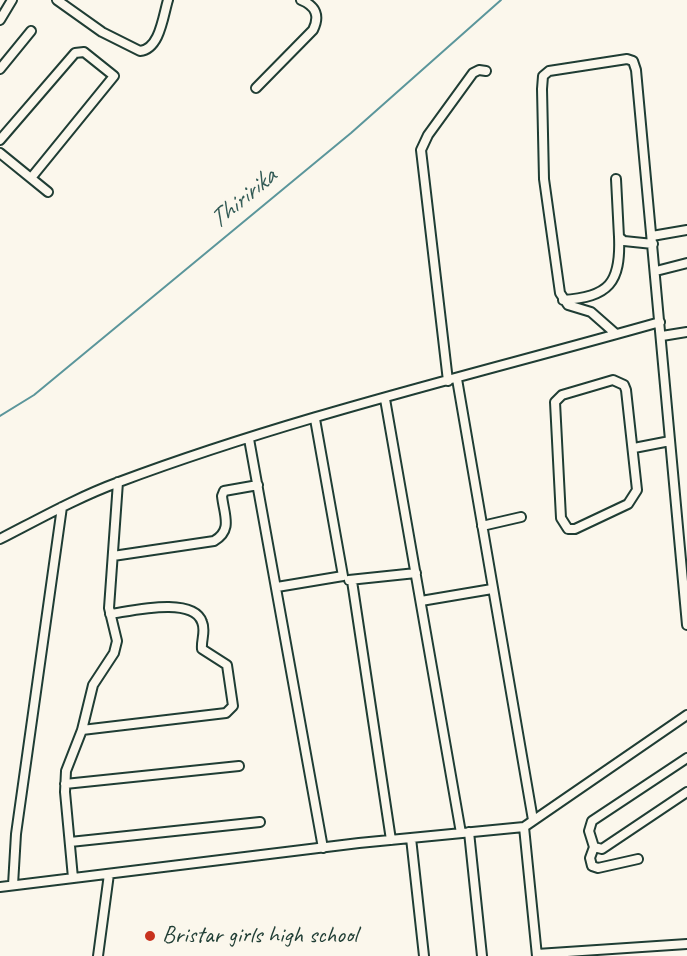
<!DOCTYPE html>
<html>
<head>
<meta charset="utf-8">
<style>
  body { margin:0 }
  canvas { display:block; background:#fbf7ec }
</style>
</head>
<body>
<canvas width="687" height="956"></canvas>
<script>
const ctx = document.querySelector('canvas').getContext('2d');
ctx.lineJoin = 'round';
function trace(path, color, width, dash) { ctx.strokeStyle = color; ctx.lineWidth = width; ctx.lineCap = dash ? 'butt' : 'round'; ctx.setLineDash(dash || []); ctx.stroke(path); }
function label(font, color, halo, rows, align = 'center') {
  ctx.font = font + ' Caveat,sans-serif'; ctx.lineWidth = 5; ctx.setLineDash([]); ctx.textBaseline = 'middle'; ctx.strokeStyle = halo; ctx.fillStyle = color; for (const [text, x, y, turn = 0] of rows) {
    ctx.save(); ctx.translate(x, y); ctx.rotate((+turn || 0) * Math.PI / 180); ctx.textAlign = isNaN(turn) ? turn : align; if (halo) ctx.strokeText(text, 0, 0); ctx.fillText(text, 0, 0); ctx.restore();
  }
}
const stream = new Path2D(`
  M0 416 34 395 351 133 501 0`);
const minor = new Path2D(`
  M57 0 102 32 140 51C160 49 163 16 168 0
  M0 20 12 0
  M0 69 31 31
  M256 88 313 30C320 16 316 6 301 0
  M0 140 75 53 84 52 114 76 31 178
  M0 153 48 192
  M616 179 619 237 624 241 653 244
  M652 236 687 230
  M656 271 687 263
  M563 300C609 297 621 283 619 237
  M616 334 591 312 568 305 560 293 544 179 542 89 543 76 549 71 627 59 633 61 636 70 687 625
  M662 336 687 332
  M457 379 533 820
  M613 380 624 385 626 390 637 490 628 504 575 529H568L561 518 555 402 562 395Z
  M448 381 421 150 428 135 473 73 479 70 486 71
  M385 399 461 833
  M249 439 323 848
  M634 448 670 441
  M482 526 521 517
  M0 539C39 519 78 497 119 482 295 416 480 373 660 322
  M113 556 214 541C233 530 224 515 222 496L224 491 258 485
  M349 580 416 573
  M352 581 391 840
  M277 587 343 576 315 419
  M421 601 492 589
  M82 730 226 713 233 706 227 665 202 649C201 640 206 631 202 622 193 596 132 611 110 614
  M687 758 592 821 589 831 594 847 602 849 687 792
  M65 784 239 766
  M524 827 687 715
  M469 832 482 956
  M411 838 424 956
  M70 842 260 822
  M594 847 590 858 592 866 598 868 638 859
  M73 878 65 792 66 771 82 730 93 685 114 653 117 641 109 608 118 482
  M13 885 16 834 62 507
  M0 887 359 843 524 827 537 956
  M537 954 687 944
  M98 956 109 874`);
const markers = [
  [150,936,6,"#c8321e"]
];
const poiNames = [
  ["Bristar girls high school",162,936]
];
const waterNames = [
  ["Thiririka",243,199,-40]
];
trace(stream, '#5b969b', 2);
trace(minor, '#1f3d34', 12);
trace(minor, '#fbf7ec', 8);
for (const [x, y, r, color] of markers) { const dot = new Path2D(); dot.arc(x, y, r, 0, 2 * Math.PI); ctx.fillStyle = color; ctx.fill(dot); trace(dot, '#fbf7ec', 2); }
label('24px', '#1f3d34', '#fbf7ec', poiNames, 'left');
label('italic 26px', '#335b56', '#fbf7ec', waterNames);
</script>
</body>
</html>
